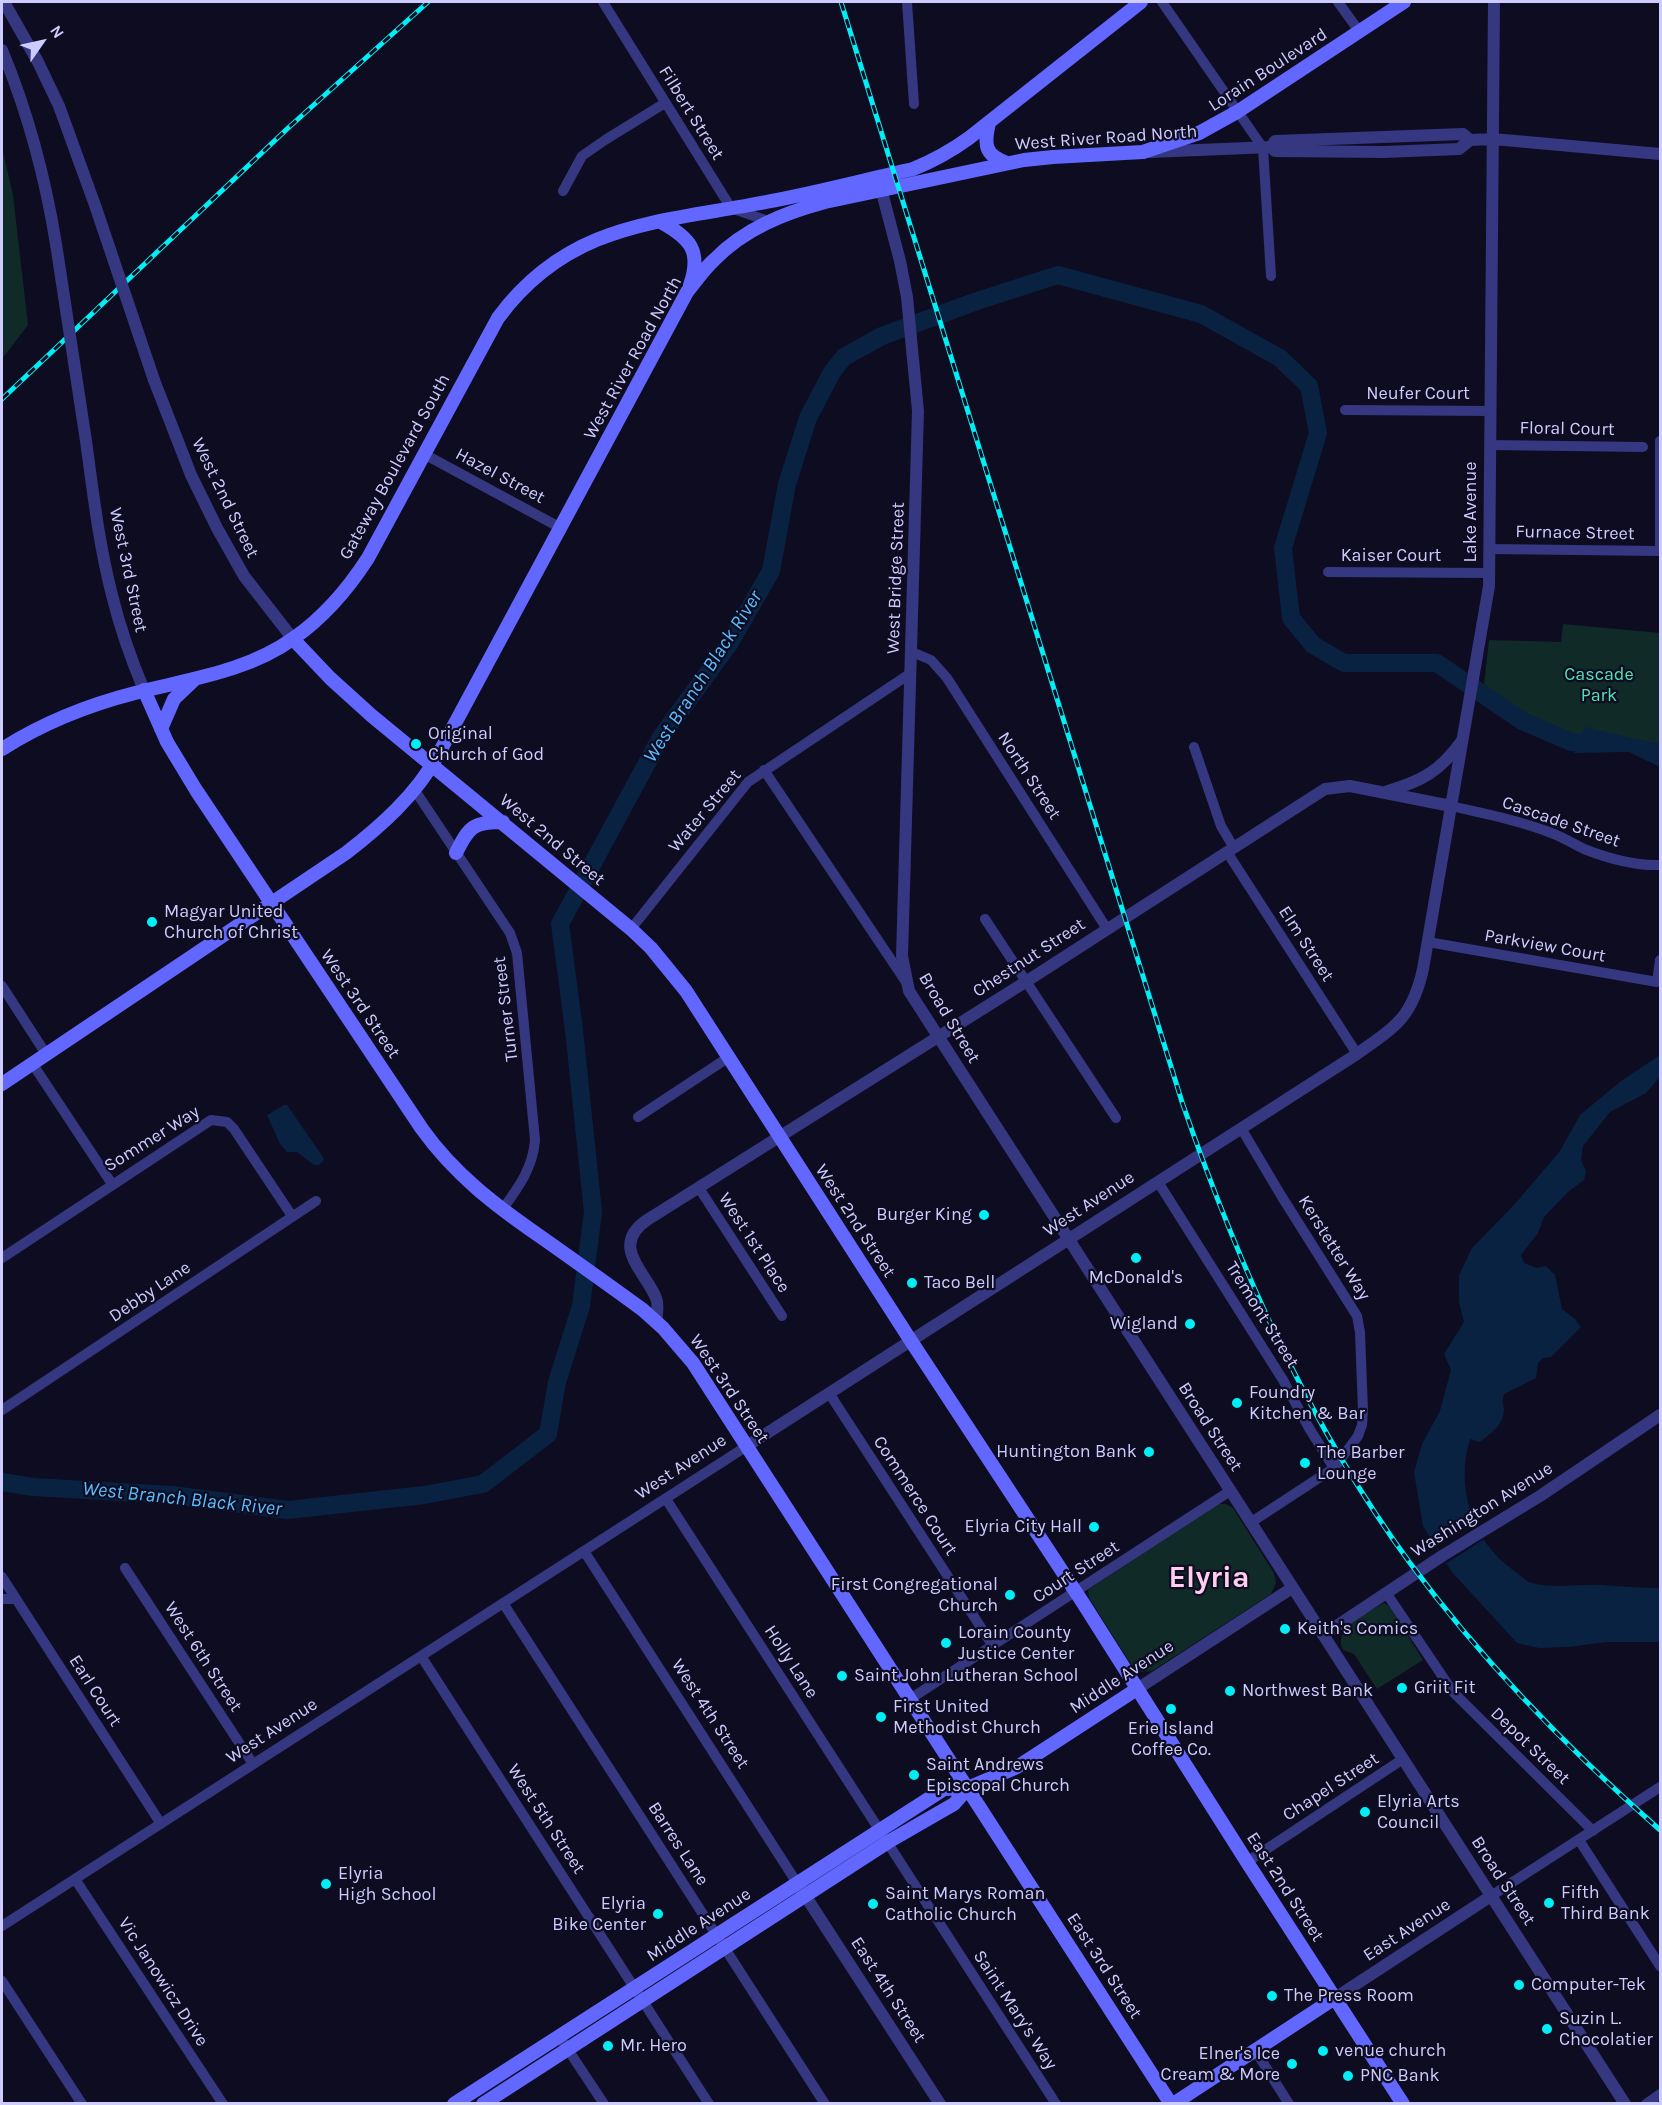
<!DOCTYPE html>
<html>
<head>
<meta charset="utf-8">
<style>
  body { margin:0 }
  #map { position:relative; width:1662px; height:2105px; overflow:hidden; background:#0e0c20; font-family:Karla,sans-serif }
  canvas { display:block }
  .frame { position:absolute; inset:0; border:3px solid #cecbff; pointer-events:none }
  .north { position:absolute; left:12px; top:12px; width:60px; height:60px; -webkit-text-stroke:4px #0e0c20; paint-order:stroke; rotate:56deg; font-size:16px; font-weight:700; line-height:24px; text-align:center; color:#cecbff }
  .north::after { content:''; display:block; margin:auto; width:21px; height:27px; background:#cecbff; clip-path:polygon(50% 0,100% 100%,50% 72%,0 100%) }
</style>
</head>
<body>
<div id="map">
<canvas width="1662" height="2105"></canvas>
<div class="frame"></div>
<div class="north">N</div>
</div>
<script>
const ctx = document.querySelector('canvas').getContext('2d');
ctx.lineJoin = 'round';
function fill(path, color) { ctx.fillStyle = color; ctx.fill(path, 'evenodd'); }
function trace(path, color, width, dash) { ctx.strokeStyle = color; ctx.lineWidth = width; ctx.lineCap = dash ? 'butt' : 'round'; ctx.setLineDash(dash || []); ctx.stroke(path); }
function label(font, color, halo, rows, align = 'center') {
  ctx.font = font + ' Karla,sans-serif'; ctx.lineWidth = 4.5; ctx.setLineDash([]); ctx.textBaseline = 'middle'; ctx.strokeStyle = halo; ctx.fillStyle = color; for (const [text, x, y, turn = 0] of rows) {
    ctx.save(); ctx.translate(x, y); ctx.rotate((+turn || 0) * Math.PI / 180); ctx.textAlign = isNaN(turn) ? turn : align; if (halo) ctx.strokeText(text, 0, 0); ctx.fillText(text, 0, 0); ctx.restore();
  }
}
const green = new Path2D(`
  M2 147 13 195 28 325 2 359Z
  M1563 624 1660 633V756L1610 744 1571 742 1522 721 1483 694 1489 640 1561 642Z
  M1217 1504H1226L1233 1508 1274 1573 1276 1583 1271 1594 1152 1671 1139 1672 1134 1669 1089 1598 1088 1590Z
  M1384 1603 1390 1607 1423 1660 1377 1689 1354 1654 1343 1650C1332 1626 1368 1613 1384 1603Z`);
const water = new Path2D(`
  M1585 727 1649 742 1660 743V767L1629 752 1574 753Z
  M1660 1055V1077L1646 1093 1610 1112 1583 1146 1581 1160 1586 1171 1584 1180 1568 1192 1544 1217 1538 1233 1521 1255 1524 1263 1537 1268 1546 1266 1555 1275 1562 1309 1575 1319 1581 1327 1551 1357 1543 1358 1538 1363 1536 1378 1504 1394C1502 1401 1503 1403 1504 1409 1504 1425 1491 1433 1480 1442L1470 1439C1455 1486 1472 1541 1513 1570 1519 1574 1525 1581 1532 1583 1554 1589 1578 1584 1601 1585 1621 1586 1641 1588 1660 1588V1642H1606L1569 1647 1539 1648 1517 1643 1452 1572 1423 1526 1414 1472 1422 1444 1440 1411 1451 1370 1444 1354 1464 1322 1459 1302V1275L1472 1248 1515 1204 1560 1151 1580 1115 1621 1081Z
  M284 1105H287L323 1157 324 1160 319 1165H314L297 1152H287L280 1144 267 1115Z`);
const pier = new Path2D(`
  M1477 1521 1486 1538 1447 1563 1436 1546Z`);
const river = new Path2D(`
  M2 1482 33 1487 172 1495 288 1510 424 1495 483 1484 548 1434 557 1382 581 1306 593 1212 574 1030 560 924 661 737 729 644 771 571 787 484 808 418 832 372 844 357 882 336 977 301 1058 275 1201 314 1280 358 1309 386 1318 433 1283 548 1291 618 1313 645 1344 663H1437L1522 721 1571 742 1603 743`);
const minor = new Path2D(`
  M603 2 731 208 768 221
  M907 2 914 104
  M1162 2 1263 148 1271 276
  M1338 2 1359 31
  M563 191 582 156 605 140 665 103
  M1345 410 1490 411
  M1490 445 1643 447
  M424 454 559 527
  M1489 549 1660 551
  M1660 551V441
  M1328 572 1489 573
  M912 652 931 660 947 678 1107 929
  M1194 747 1221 826 1234 848
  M764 770 906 982
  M414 789 510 933 517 953 535 1140C533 1168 518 1188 502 1210
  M1451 806C1486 814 1521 821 1554 834 1564 838 1574 844 1584 849 1607 858 1635 866 1660 865
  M1227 852 1357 1054
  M985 919 1116 1118
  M631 929 748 782 911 673
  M1428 942 1657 982 1660 960
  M2 986 46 1054
  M32 1063 112 1184
  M638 1117 729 1057
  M1241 1128 1282 1197 1357 1316 1360 1332 1363 1411 1362 1425 1358 1436 1334 1468 1250 1523
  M1158 1182 1283 1380 1309 1428 1334 1468
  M699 1188 782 1316
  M2 1258 211 1120 227 1122 234 1129 292 1216
  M829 1393 993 1646
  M2 1410 316 1201
  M666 1499 1056 2104
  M584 1551 797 1883
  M125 1568 253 1764
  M2 1577 161 1824
  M1387 1594 1453 1692 1593 1831
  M2 1599H16
  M503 1603 825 2104
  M421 1656 709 2104
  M910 1699 1230 1491
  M1579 1840 1660 1966
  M1247 1862 1403 1759
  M75 1879 223 2104
  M1491 1896 1660 1787
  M2 1926 747 1446
  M2 1981 82 2104
  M559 2036 604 2104
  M1255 2050 1289 2104
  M1646 2104 1660 2094`);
const tertiary = new Path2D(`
  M4 2 38 62 59 106 96 208
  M2 50C29 115 45 176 56 244
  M1470 140 1493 139 1660 154
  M1150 152 1271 147 1275 151 1384 152 1459 149 1470 140 1463 134 1275 141 1271 147
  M879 181 900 261 907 297 918 411 902 956 909 991 1625 2104
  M154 380 191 475 217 528 244 576 293 639
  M86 441C93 492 99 545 112 595 120 628 131 659 144 690
  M1388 791C1422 781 1440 771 1461 742
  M656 1321C657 1314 659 1305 656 1298 646 1272 609 1246 647 1220L1027 981 1325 789 1350 786 1451 806
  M747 1446 1357 1054C1396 1026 1412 1018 1423 969L1489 586 1494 2
  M1323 1635 1442 1556 1540 1496 1660 1415
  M1137 1689 1292 1588
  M801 1889 940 2104
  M1335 1998 1491 1896`);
const secondary = new Path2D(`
  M989 123C984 144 984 155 1007 163
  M661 222C690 238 702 251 690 285
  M293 639 330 678 372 716 631 929 651 948 686 991 911 1341 1083 1603 1247 1862 1403 2104
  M144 690 167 742 196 790 422 1129C455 1175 496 1206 541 1237 575 1261 609 1285 643 1310L663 1328 693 1363 1171 2104
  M161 729 174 699 194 680
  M2 749C43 723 88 705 135 693 189 679 247 672 294 638 324 617 348 589 368 558L498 318C569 222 659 223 766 202 815 193 864 180 913 169 933 161 951 151 969 138L1141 2
  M456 853C469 826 474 822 503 822
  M2 1084 346 853C381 826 416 795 438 755L687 292C696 281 704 269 714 260 744 229 784 213 825 202L1024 160 1053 157 1143 152 1199 133 1237 112 1404 2
  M454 2104 944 1789 968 1788
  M483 2104 888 1842 954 1804 968 1788 1017 1767 1137 1689
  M1173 2104 1335 1998`);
const rail = new Path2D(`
  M841 2 1182 1102C1238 1264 1308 1424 1410 1563 1483 1662 1568 1749 1660 1830
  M2 399 287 129 428 2`);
const tertiaryBridge = new Path2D(`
  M96 208 154 380
  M56 244 86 441`);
const markers = [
  [416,744,6,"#00eef6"],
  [152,922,6,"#00eef6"],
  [984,1215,6,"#00eef6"],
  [1136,1258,6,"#00eef6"],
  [912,1283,6,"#00eef6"],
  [1190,1324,6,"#00eef6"],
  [1237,1403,6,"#00eef6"],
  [1149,1452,6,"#00eef6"],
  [1305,1463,6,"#00eef6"],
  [1094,1527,6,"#00eef6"],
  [1010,1595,6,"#00eef6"],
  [1285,1629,6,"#00eef6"],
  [946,1643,6,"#00eef6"],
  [842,1676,6,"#00eef6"],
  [1402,1688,6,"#00eef6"],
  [1230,1691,6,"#00eef6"],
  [1171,1709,6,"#00eef6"],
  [881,1717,6,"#00eef6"],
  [914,1775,6,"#00eef6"],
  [1365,1812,6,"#00eef6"],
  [326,1884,6,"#00eef6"],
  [1549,1903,6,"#00eef6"],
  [873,1904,6,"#00eef6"],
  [658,1914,6,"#00eef6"],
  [1519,1985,6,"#00eef6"],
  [1272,1996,6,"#00eef6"],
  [1547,2029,6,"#00eef6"],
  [608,2046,6,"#00eef6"],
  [1323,2051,6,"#00eef6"],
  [1292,2064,6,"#00eef6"],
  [1348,2076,6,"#00eef6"]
];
const streetNames = [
  ["Lorain Boulevard",1268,70,-33],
  ["Filbert Street",691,113,58],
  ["West River Road North",1106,138,-4],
  ["West River Road North",633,358,-61],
  ["Neufer Court",1418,394],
  ["Floral Court",1567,429,1],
  ["Gateway Boulevard South",395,467,-61],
  ["Hazel Street",500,476,28],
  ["West 2nd Street",225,498,64],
  ["Lake Avenue",1471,512,-90],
  ["Furnace Street",1575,533,1],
  ["Kaiser Court",1391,556],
  ["West 3rd Street",128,570,78],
  ["West Bridge Street",896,578,-88],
  ["North Street",1029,776,57],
  ["Water Street",705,811,-50],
  ["Cascade Street",1561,822,19],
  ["West 2nd Street",552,840,40],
  ["Elm Street",1306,944,57],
  ["Parkview Court",1545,946,10],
  ["Chestnut Street",1029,958,-33],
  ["West 3rd Street",360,1004,56],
  ["Turner Street",506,1009,-97],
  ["Broad Street",949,1018,59],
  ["Sommer Way",152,1139,-32],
  ["West Avenue",1089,1204,-33],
  ["West 2nd Street",855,1221,57],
  ["West 1st Place",754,1243,57],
  ["Kerstetter Way",1334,1248,58],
  ["Debby Lane",150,1292,-34],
  ["Tremont Street",1262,1315,58],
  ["West 3rd Street",729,1389,56],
  ["Broad Street",1210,1427,57],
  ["West Avenue",681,1467,-33],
  ["Commerce Court",915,1496,57],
  ["Washington Avenue",1482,1510,-32],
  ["Court Street",1076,1572,-33],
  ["West 6th Street",203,1657,57],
  ["Holly Lane",791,1662,57],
  ["Middle Avenue",1122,1677,-33],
  ["Earl Court",95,1691,57],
  ["West 4th Street",710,1714,57],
  ["West Avenue",272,1731,-33],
  ["Depot Street",1530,1746,44],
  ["Chapel Street",1331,1787,-33],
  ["West 5th Street",546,1819,57],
  ["Barres Lane",678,1844,57],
  ["Broad Street",1503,1881,57],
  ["East 2nd Street",1285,1887,57],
  ["Middle Avenue",699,1925,-33],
  ["East Avenue",1407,1930,-33],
  ["East 3rd Street",1104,1966,57],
  ["Vic Janowicz Drive",163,1982,57],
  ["East 4th Street",888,1990,57],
  ["Saint Mary's Way",1015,2010,57]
];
const parkNames = [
  ["Cascade",1599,675],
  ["Park",1599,696]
];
const poiNames = [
  ["Original",428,734],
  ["Church of God",428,755],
  ["Magyar United",164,912],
  ["Church of Christ",164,933],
  ["Burger King",972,1215,"right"],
  ["McDonald's",1136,1278,"center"],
  ["Taco Bell",924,1283],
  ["Wigland",1178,1324,"right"],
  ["Foundry",1249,1393],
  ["Kitchen & Bar",1249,1414],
  ["Huntington Bank",1137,1452,"right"],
  ["The Barber",1317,1453],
  ["Lounge",1317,1474],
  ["Elyria City Hall",1082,1527,"right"],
  ["First Congregational",998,1585,"right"],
  ["Church",998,1606,"right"],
  ["Keith's Comics",1297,1629],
  ["Lorain County",958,1633],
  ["Justice Center",958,1654],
  ["Saint John Lutheran School",854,1676],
  ["Griit Fit",1414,1688],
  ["Northwest Bank",1242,1691],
  ["First United",893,1707],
  ["Methodist Church",893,1728],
  ["Erie Island",1171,1729,"center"],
  ["Coffee Co.",1171,1750,"center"],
  ["Saint Andrews",926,1765],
  ["Episcopal Church",926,1786],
  ["Elyria Arts",1377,1802],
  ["Council",1377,1823],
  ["Elyria",338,1874],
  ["High School",338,1895],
  ["Fifth",1561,1893],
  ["Third Bank",1561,1914],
  ["Saint Marys Roman",885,1894],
  ["Catholic Church",885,1915],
  ["Elyria",646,1904,"right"],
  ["Bike Center",646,1925,"right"],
  ["Computer-Tek",1531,1985],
  ["The Press Room",1284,1996],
  ["Suzin L.",1559,2019],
  ["Chocolatier",1559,2040],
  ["Mr. Hero",620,2046],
  ["venue church",1335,2051],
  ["Elner's Ice",1280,2054,"right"],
  ["Cream & More",1280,2075,"right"],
  ["PNC Bank",1360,2076]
];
const waterNames = [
  ["West Branch Black River",703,677,-57],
  ["West Branch Black River",182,1499,6]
];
const townNames = [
  ["Elyria",1209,1578]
];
fill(green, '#0f2a27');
fill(water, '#092242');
fill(pier, '#0e0c20');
trace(river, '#092242', 18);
trace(minor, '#353781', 10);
trace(tertiary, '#353781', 12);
trace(secondary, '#6268ff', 14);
trace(rail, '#00eef6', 5);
trace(rail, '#0e0c20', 3, [9]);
trace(tertiaryBridge, '#353781', 12);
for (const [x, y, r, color] of markers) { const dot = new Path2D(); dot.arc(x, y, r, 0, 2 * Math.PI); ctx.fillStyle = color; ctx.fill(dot); trace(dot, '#0e0c20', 2); }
label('18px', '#cecbff', '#0e0c20', streetNames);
label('18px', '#53e3b5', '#0e0c20', parkNames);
label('18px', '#cecbff', '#0e0c20', poiNames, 'left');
label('italic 20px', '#59bdff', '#0e0c20', waterNames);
label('bold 30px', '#ffcdf0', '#0e0c20', townNames);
</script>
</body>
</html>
